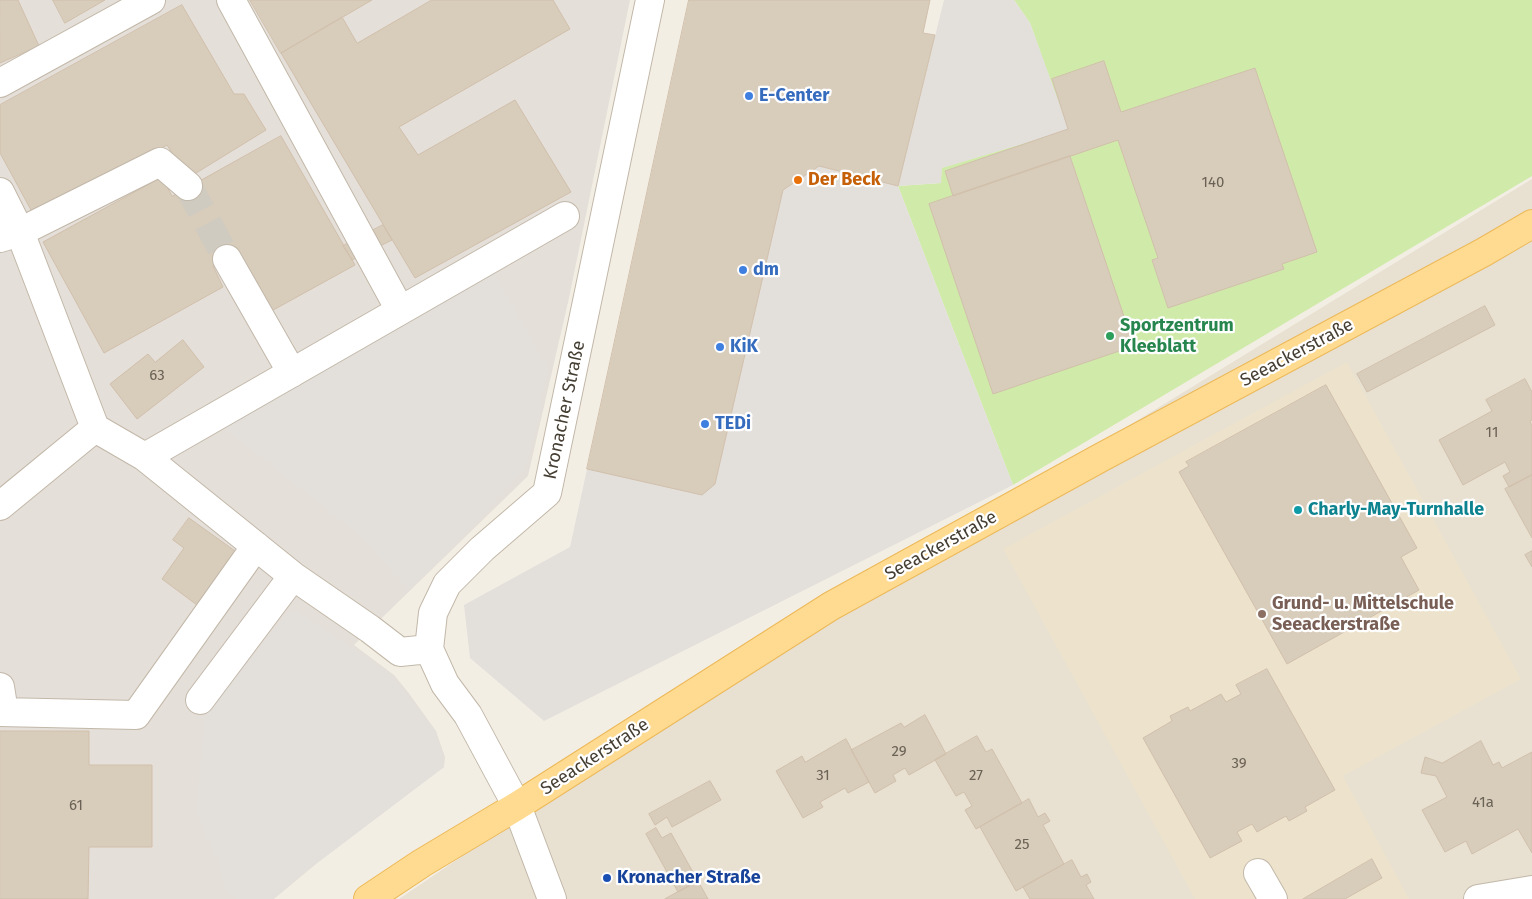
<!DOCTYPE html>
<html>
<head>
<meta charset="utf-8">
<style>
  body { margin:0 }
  canvas { display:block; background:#f3eee4 }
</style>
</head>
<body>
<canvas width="1532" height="899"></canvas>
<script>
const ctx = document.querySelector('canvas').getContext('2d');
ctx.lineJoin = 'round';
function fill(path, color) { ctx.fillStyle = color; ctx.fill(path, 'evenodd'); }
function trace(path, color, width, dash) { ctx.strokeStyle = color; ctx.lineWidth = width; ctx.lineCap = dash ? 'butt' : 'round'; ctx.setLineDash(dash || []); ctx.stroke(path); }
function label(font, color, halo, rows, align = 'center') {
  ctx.font = font + ' "Fira Sans",sans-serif'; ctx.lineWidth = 4.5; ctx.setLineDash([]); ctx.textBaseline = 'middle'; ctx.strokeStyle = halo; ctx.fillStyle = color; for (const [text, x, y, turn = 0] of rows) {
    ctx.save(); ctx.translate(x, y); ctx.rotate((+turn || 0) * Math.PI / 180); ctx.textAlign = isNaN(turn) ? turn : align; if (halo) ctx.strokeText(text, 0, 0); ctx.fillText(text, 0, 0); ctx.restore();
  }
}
const residential = new Path2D(`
  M1532 179V899H399L489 838 1017 494Z`);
const industrial = new Path2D(`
  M0 0H630L569 298 528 476 354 645 394 675 408 692 436 731 445 757 444 767 316 864 274 899H0Z`);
const education = new Path2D(`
  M1347 362 1521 679 1343 776 1409 899H1195L1003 549Z`);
const green = new Path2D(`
  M1014 0H1532V176L1013 485 898 186 941 183V168L1068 130 1030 23Z`);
const parking = new Path2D(`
  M944 0H1014L1030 23 1069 130 942 168 941 183 898 186 1013 485 544 721 470 658 464 605 570 547 587 469 715 484 783 190 819 166 898 186Z
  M490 266 548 369 539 416 525 469 430 570 408 589 361 536 219 424Z
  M297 611 390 674 436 731 444 767 297 878 273 899H237L226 891 218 861 204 831 197 806 205 715 286 614Z`);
const building = new Path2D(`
  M0 0H18L39 46 0 63Z
  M53 0H105L65 23Z
  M250 0H372L281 53Z
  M432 0H553L570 29 399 127 418 155 515 100 571 192 415 278 281 53 342 17 357 43Z
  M689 0H930L923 33 935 35 898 186 819 166 783 190 715 484 702 495 587 469Z
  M182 5 234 94H244L266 130 188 178 167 145 37 221 0 153V105Z
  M1104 61 1121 112 1255 68 1317 252 1282 264 1284 269 1168 308 1152 260 1158 258 1118 140 953 196 945 171 1068 129 1052 79Z
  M281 136 355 265 266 314 227 259 213 266 223 287 104 353 43 242 162 177 172 196Z
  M1070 156 1134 346 993 394 929 204Z
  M383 225 392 240 352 260 343 246Z
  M1485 306 1495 325 1367 392 1357 374Z
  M183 340 204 367 137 419 110 384 148 354 155 362Z
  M1525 379 1532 392V420L1530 421 1532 426V475L1509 487 1503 476 1510 472 1505 462 1463 485 1439 440 1492 411 1486 400Z
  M1326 385 1417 548 1401 557 1419 590 1287 664 1179 472 1189 466 1186 462Z
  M1532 475V538L1505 489Z
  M189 518 235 551 197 605 162 579 184 548 173 540Z
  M1532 551V567L1525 555Z
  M1267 669 1335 790 1305 807 1307 811 1289 821 1286 816 1257 832 1252 824 1237 832 1242 841 1210 858 1143 738 1172 721 1170 716 1188 707 1190 711 1221 694 1226 702 1241 694 1236 685Z
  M925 715 946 754 909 775 905 768 893 775 896 781 875 793 851 750 901 723 904 727Z
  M0 731H89V765H152V847H89L88 899H0Z
  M977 736 986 752 992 749 1022 803 976 829 965 810 972 806 964 792 956 796 935 760Z
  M846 739 869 782 848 793 845 788 820 802 823 807 803 818 776 771 802 756 805 762Z
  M1481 741 1493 765 1499 762 1502 768 1532 752V853L1518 829 1472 854 1466 841 1445 852 1422 810 1447 797 1436 776 1421 773 1425 757 1442 763Z
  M710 781 721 800 672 827 667 817 655 825 649 814Z
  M1029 799 1038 817 1045 813 1050 821 1043 825 1064 864 1016 891 980 827Z
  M656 828 662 838 671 833 698 881 678 892 646 834Z
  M1372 859 1382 878 1345 899H1303Z
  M1072 860 1081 877 1087 874 1091 882 1086 885 1094 899H1030L1023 887Z
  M698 881 708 899H665Z`);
const minorTunnel = new Path2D(`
  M188 186 227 259`);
const minor = new Path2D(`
  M231 0 400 310
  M0 83 151 0
  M0 192 20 232 95 428 145 457 293 576 370 629 400 652 429 649
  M0 238 20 232 160 162 188 186
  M227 259 292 373
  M145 457 565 216
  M0 506 95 428
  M0 687 4 712
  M200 700 293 576
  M0 712 136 715 256 546
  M1258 873 1273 899
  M552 899 517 806 468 715 445 684 429 649 433 613 447 584 482 549 547 493 650 0
  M1478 899 1532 890`);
const major = new Path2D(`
  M368 899 422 863 517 806 831 606 1100 458 1484 252 1532 224`);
const markers = [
  [749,96,5,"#3f7fe0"],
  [798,180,5,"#e8710a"],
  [743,270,5,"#3f7fe0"],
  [1110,336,5,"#2e9e5b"],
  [720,347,5,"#3f7fe0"],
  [705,424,5,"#3f7fe0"],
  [1298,510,5,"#0f9aa8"],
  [1262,614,5,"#8d6e63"],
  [607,878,5,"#1a4fb4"]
];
const numberNames = [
  ["140",1213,183],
  ["63",157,376],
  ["11",1492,433],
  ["29",899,752],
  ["39",1239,764],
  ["31",823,776],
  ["27",976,776],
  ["41a",1483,803],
  ["61",76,806],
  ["25",1022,845]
];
const shopNames = [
  ["E-Center",759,96],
  ["dm",753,270],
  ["KiK",730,347],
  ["TEDi",715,424]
];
const foodNames = [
  ["Der Beck",808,180]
];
const leisureNames = [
  ["Sportzentrum",1120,326],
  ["Kleeblatt",1120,347]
];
const streetNames = [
  ["Seeackerstraße",1297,353,-28],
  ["Kronacher Straße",565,410,-78],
  ["Seeackerstraße",941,546,-29],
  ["Seeackerstraße",595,757,-33]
];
const cultureNames = [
  ["Charly-May-Turnhalle",1308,510]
];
const educationNames = [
  ["Grund- u. Mittelschule",1272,604],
  ["Seeackerstraße",1272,625]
];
const transitNames = [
  ["Kronacher Straße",617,878]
];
fill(residential, '#e8e0d1');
fill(industrial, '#e5dfd9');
fill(education, '#ede3cc');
fill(green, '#d0eba9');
fill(parking, '#e3e0dc');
fill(building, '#d8ccbb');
trace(building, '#d1c0ab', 1);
trace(minorTunnel, '#d0cbc1', 28, [28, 14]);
trace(minor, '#c2b8a9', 30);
trace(major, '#ecb959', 30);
trace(minor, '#fff', 28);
trace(major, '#ffdb91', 28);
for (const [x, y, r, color] of markers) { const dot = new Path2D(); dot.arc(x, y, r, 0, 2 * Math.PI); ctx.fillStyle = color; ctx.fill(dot); trace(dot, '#fff', 2); }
label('15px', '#6a6255', null, numberNames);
label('bold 18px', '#366cbe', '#fff', shopNames, 'left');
label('bold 18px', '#c56008', '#fff', foodNames, 'left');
label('bold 18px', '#27864d', '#fff', leisureNames, 'left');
label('18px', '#453e33', '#fff', streetNames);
label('bold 18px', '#0d838f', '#fff', cultureNames, 'left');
label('bold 18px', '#785e54', '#fff', educationNames, 'left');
label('bold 18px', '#164399', '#fff', transitNames, 'left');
</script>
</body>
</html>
